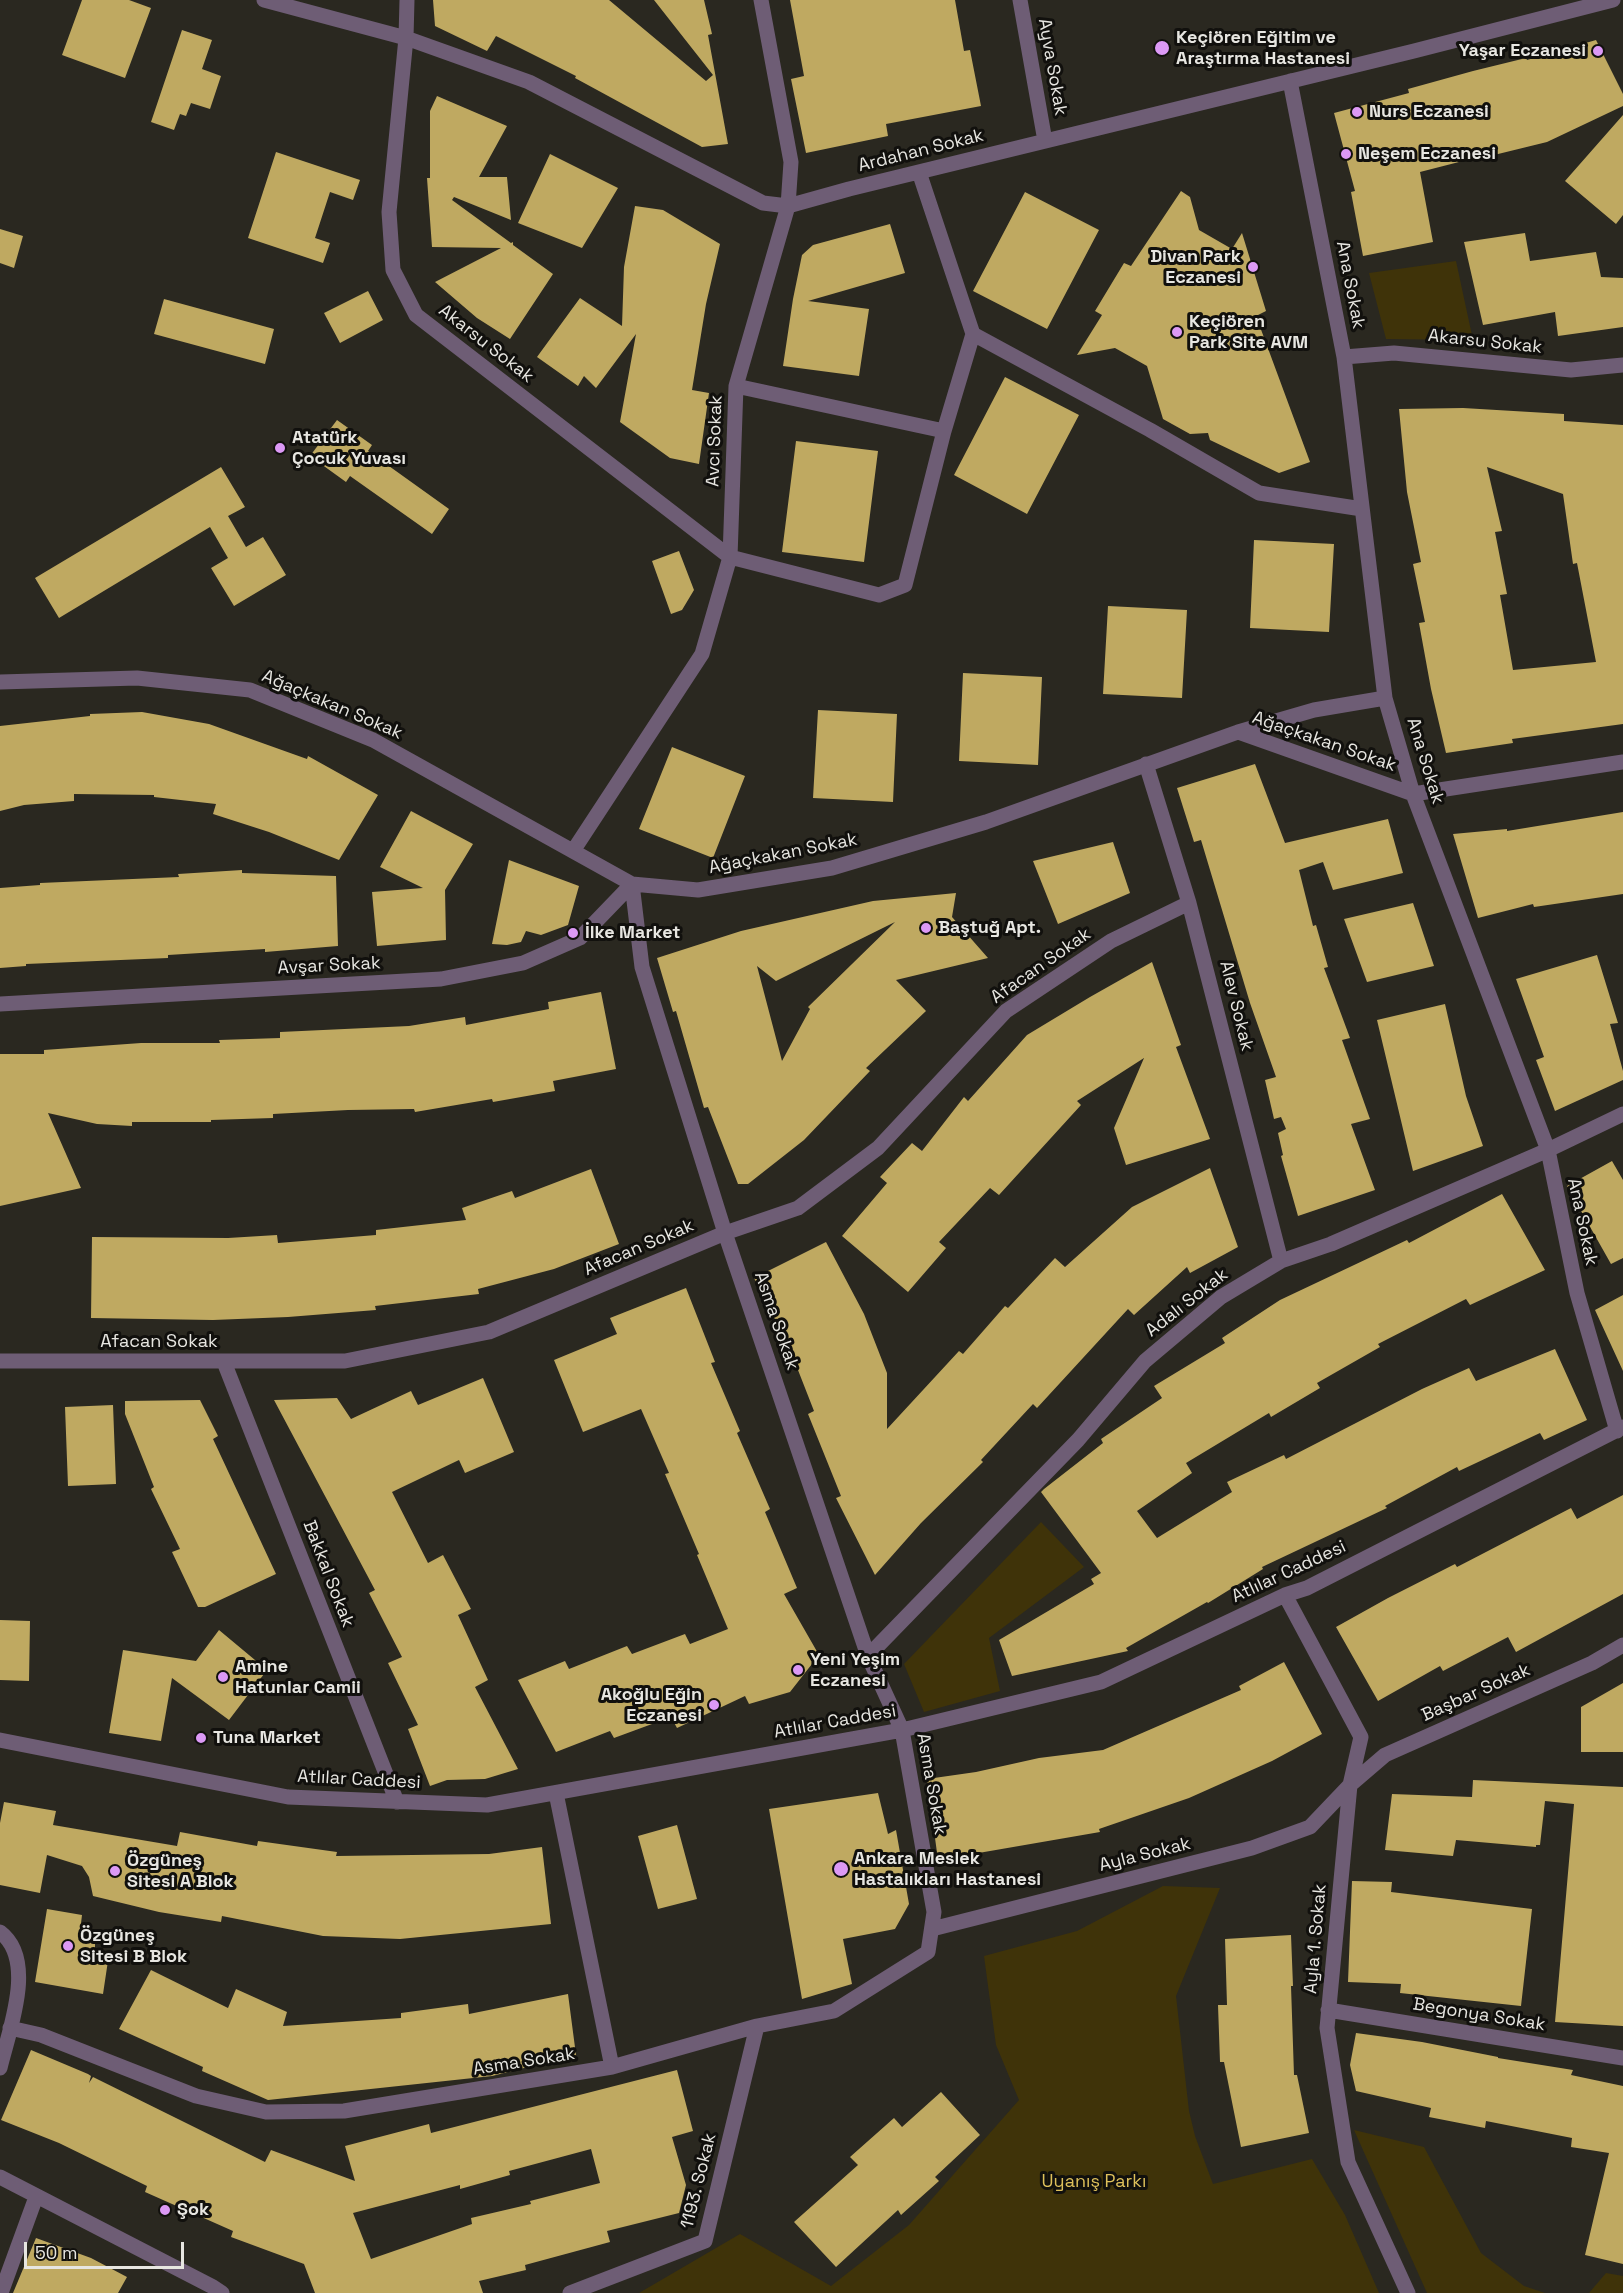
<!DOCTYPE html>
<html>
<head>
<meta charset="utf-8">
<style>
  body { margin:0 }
  #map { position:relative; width:1623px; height:2293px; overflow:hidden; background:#2a2820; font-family:"Space Grotesk",sans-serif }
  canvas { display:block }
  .scale { position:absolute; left:24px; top:2242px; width:160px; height:27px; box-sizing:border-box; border:3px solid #e7e6e1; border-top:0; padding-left:8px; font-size:18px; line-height:21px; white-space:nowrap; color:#e7e6e1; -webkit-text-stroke:4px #11100d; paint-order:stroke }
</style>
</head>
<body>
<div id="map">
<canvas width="1623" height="2293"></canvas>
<div class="scale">50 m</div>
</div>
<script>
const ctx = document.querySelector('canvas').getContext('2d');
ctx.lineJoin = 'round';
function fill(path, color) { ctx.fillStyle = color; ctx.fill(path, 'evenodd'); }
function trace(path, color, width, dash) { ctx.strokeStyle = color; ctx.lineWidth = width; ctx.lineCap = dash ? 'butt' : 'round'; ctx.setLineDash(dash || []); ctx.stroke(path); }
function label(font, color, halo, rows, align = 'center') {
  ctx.font = font + ' "Space Grotesk",sans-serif'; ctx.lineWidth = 6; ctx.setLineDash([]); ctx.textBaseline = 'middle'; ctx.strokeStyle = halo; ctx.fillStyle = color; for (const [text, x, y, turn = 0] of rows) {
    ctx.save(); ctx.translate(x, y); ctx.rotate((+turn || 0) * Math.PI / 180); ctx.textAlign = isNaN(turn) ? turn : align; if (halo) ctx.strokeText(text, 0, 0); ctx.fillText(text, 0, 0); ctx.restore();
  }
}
const green = new Path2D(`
  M1456 261 1473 340 1386 339 1369 273Z
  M1041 1522 1084 1567 989 1638 1000 1691 924 1712 904 1664Z
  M1163 1886 1220 1888 1176 1996 1189 2111 1195 2136 1213 2184 1312 2159 1345 2215 1379 2293H639L740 2234 831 2286 909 2225 1019 2100 996 2045 984 1956 1077 1931Z
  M1354 2130 1424 2147 1481 2253 1524 2286 1545 2293H1427Z
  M1606 2273 1623 2276V2293H1589Z`);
const building = new Path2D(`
  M82 0H129L151 8 125 78 62 55Z
  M433 0H609L706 81 713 75 654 0H704L712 34 708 35 728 144 702 147 575 78 576 76 496 36 487 51 435 26Z
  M790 0H955L964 51 970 50 981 106 886 124 888 136 806 153 791 79 804 76Z
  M182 30 212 40 202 69 221 76 210 109 191 103 186 116 180 114 174 130 151 122Z
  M1596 40 1623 94V106L1547 142 1494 155V153L1420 172 1433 242 1363 256 1351 192 1355 191 1334 113 1409 93 1408 89 1473 71 1526 58 1527 60Z
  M437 96 507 126 479 177H507L511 220 454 197 452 200 511 243 513 242V245L553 274 510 339 477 318 435 282 501 248 432 247 427 178H430V111Z
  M1623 115V215L1616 224 1565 181Z
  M276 152 360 180 353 200 330 192 315 238 330 243 323 263 248 238Z
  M550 154 618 188 582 248 518 223Z
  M1181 191 1190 197 1199 230 1232 249 1242 233 1266 311 1256 316 1310 462 1279 473 1210 440 1208 433 1190 434 1163 419 1147 366 1115 348 1077 355 1102 315 1095 311 1124 263 1131 266Z
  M1025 192 1099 230 1047 329 973 291Z
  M635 206 663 210 720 244 706 304 692 390 709 393 699 464 670 458 620 422 636 334 596 388 584 376 578 386 537 357 580 298 622 326 624 267Z
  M890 224 905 273 808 301 869 309 859 376 783 366 793 299 802 255 813 245Z
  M0 229 23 236 14 268 0 263Z
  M1525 233 1530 261 1596 252 1601 277 1623 278V327L1558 336 1555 312 1483 325 1464 242Z
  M368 291 383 320 340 343 324 313Z
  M164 299 274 329 265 364 154 334Z
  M1005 377 1079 415 1027 514 954 475Z
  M1463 408 1564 414V421L1623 425V724L1512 739 1513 743 1446 753 1431 689 1419 623 1425 622 1413 564 1421 562 1407 492 1399 409ZM1487 467 1563 494 1573 564 1577 563 1596 662 1513 670 1500 595 1507 594 1495 532 1502 531Z
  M337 420 372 445 368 451 449 509 432 534 350 476 346 482 310 456Z
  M796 441 878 451 864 562 782 552Z
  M221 467 245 507 228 516 246 547 263 537 286 575 234 606 211 568 228 558 210 527 59 618 35 578Z
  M1254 540 1334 544 1329 632 1250 628Z
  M679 551 694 590 682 610 671 614 652 561Z
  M1108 606 1187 610 1182 698 1103 694Z
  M963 673 1042 677 1038 765 959 761Z
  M818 710 897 714 893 802 813 798Z
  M142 712 209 724 307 759 308 756 378 795 339 860 269 832 213 814 216 804 154 797V795L74 794V801L24 805 0 811V726L90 716V714Z
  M672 747 745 776 713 858 639 829Z
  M1255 764 1285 843 1388 819 1403 873 1333 890 1323 862 1299 870 1313 926 1316 925 1328 967 1324 968 1350 1038 1342 1040 1370 1119 1351 1124 1375 1190 1298 1216 1281 1156 1283 1155 1278 1133 1286 1129 1281 1117 1274 1119 1265 1080 1276 1077 1250 1003 1201 840 1194 842 1177 788Z
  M411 811 473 844 445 890 446 940 377 946 372 892 423 888 380 867Z
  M1623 812V894L1534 907 1533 904 1478 918 1453 834 1507 829V831Z
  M1113 842 1130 893 1058 924 1033 861Z
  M509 860 579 886 568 925 541 935 526 931 521 942 507 945 492 944Z
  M242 870V873L336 876 338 946 265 952V949L168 955V958L26 964V966L0 968V888L40 885V883L179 877 178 874Z
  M956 893 952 917 988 958 896 980 926 1011 866 1068 870 1071 804 1140 748 1184H738L708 1107 704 1108 676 1011 673 1012 657 958 741 931 873 901ZM895 922 808 1007 810 1009 782 1061 757 966 776 981Z
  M1413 903 1434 966 1367 982 1344 919Z
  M1597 955 1618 1023 1610 1024 1623 1071V1080L1555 1111 1536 1060 1544 1057 1516 979Z
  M1152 962 1181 1045 1176 1047 1210 1139 1126 1165 1114 1128 1144 1058 1077 1101 1081 1105 999 1195 990 1188 939 1242 946 1248 908 1292 842 1236 887 1183 880 1177 912 1143 922 1151 964 1097 968 1101 1027 1035 1090 997Z
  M601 992 616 1069 553 1081 555 1091 493 1102 492 1099 415 1112 414 1109 348 1110 273 1114V1118L211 1120V1122H132V1126L97 1124 48 1113 81 1188 0 1206V1054H44V1050L141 1043H220L219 1040 280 1038V1032L409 1026 465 1017 466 1025 549 1009 548 1002Z
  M1445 1004 1466 1096 1483 1146 1413 1171 1377 1020Z
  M1612 1161 1623 1180V1258L1611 1264 1567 1186Z
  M1210 1168 1238 1247 1190 1273 1187 1267 1134 1315 1128 1309 1037 1408 1033 1404 981 1460 983 1462 921 1523 875 1575 836 1498 841 1496 808 1414 814 1411 780 1324 778 1325 754 1278 826 1242 864 1314 887 1373V1429L959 1351 963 1354 1005 1306 1008 1308 1055 1258 1065 1267 1132 1207Z
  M591 1169 619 1244 554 1269 478 1289 479 1294 375 1306 376 1310 288 1317 213 1320 91 1318 92 1237 228 1238 277 1235 278 1243 376 1235V1230L466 1220 462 1208 512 1191 515 1198Z
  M1502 1194 1545 1270 1470 1305 1466 1299 1378 1344 1380 1347 1317 1383 1320 1388 1271 1417 1269 1413 1186 1463 1192 1473 1137 1511 1157 1538 1232 1492 1227 1482 1284 1455 1286 1459 1422 1389 1469 1368 1476 1381 1555 1349 1587 1420 1544 1440 1540 1433 1459 1471 1457 1467 1385 1506 1387 1508 1262 1567 1263 1569 1208 1603 1207 1602 1126 1648 1128 1651 1012 1676 999 1640 1094 1584 1091 1579 1101 1573 1041 1492 1044 1489 1103 1443 1101 1439 1162 1398 1154 1386 1225 1343 1222 1338 1280 1300 1407 1240 1409 1243Z
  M686 1288 715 1362 711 1363 740 1431 737 1433 770 1509 765 1512 797 1588 784 1594 819 1655 790 1692 749 1704 745 1696 677 1728 671 1717 614 1738 610 1731 556 1752 518 1680 565 1661 569 1669 627 1646 632 1654 685 1634 690 1644 728 1629 697 1555 699 1554 665 1474 669 1473 641 1409 583 1432 554 1360 617 1334 610 1318Z
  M1623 1295V1371L1595 1310Z
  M483 1378 514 1452 465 1473 459 1460 392 1492 428 1563 443 1555 471 1609 458 1615 488 1680 475 1687 518 1769 485 1779 447 1780 430 1786 408 1729 418 1725 388 1663 402 1657 369 1593 375 1590 274 1400 337 1398 351 1419 411 1391 418 1405Z
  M200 1400 218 1436 213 1439 276 1574 205 1607H198L172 1552 180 1549 151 1489 154 1487 125 1414V1401Z
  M113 1405 116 1484 68 1486 65 1407Z
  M1623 1495V1594L1516 1652 1508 1637 1443 1671 1440 1666 1378 1701 1336 1627 1388 1598 1455 1564 1457 1567 1571 1508 1577 1519Z
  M0 1620 30 1621 29 1681 0 1680Z
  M219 1630 267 1670 229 1720 172 1678 161 1741 109 1733 123 1650 196 1661Z
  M1284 1662 1322 1734 1272 1761 1189 1798 1099 1829 1100 1832 938 1860 927 1779 976 1772 1039 1758 1103 1750 1241 1690 1239 1686Z
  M1623 1683V1752H1581V1707Z
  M1473 1780 1623 1787V2026L1555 2022 1574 1804 1545 1801 1540 1845H1536V1847L1456 1840 1453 1856 1385 1850 1392 1794 1472 1797Z
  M878 1793 888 1834 896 1830 909 1904 895 1929 843 1939 852 1984 802 1999 769 1809Z
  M4 1802 56 1811 53 1825 177 1846 180 1832 257 1846 258 1841 337 1852 336 1856 489 1854 542 1847 551 1924 400 1939 323 1936 222 1916 221 1922 159 1912 93 1896 89 1877 82 1866 47 1855 40 1893 0 1885V1823Z
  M677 1825 697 1899 658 1909 638 1836Z
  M1352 1881 1392 1882 1391 1892 1532 1909 1521 2006 1400 1993 1401 1984 1348 1982Z
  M47 1909 82 1915 79 1940 95 1941V1952L109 1954 103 1994 35 1982Z
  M1291 1935 1293 1986H1291L1294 2075H1297L1309 2133 1241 2147 1224 2062H1220L1218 2005H1227L1225 1939Z
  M151 1970 228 2008 236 1989 287 2012 283 2026 401 2018V2013L468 2004 469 2014 568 1994 576 2055 492 2076 268 2100 202 2071 203 2067 119 2029Z
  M1356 2033 1422 2042 1498 2057V2058L1573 2070 1571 2075 1623 2086V2264L1585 2255 1609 2153 1571 2147 1572 2138 1486 2121 1485 2128 1429 2117 1431 2108 1356 2091 1350 2065Z
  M31 2050 88 2074 91 2076 89 2083 93 2077 265 2162 271 2150 355 2181 345 2146 429 2124 431 2133 677 2070 693 2131 672 2137 686 2185 679 2213 607 2231 610 2242 525 2265 526 2270 479 2281 483 2293H315L304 2264 231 2237 233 2231 145 2192 147 2186 59 2143 1 2120ZM591 2149 600 2183 530 2201 531 2204 471 2218 472 2224 371 2259 353 2213 460 2185V2189L510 2175 509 2171Z
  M941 2092 980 2135 935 2177 939 2181 901 2215 898 2210 836 2267 794 2222 858 2165 850 2157 894 2118 902 2127Z
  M36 2238 91 2258 127 2277 118 2293H13Z`);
const street = new Path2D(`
  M264 0 406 38 529 82 763 203 788 206 849 189 1414 51 1613 0
  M407 0 406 38 389 212 393 270 416 315 730 557 879 595 905 585 944 431 973 334 1150 430 1259 493 1362 509
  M1020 0 1045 141
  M1290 81 1344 357 1385 698 1413 794 1548 1150 1577 1293 1617 1431
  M919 172 973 334
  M1344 357 1394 353 1571 370 1623 365
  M736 386 944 431
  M0 682 137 678 250 690 373 740 632 884 698 890 832 868 986 822 1238 732 1413 794 1623 762
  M1238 732 1314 710 1385 698
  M1146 764 1189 903 1281 1261
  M573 851 702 654 730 557 736 386 788 206 791 162 761 0
  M0 1004 441 979 523 963 580 938 632 884
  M0 1361H345L489 1332 725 1233 798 1208 878 1148 1006 1011 1111 941 1189 903
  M224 1362 397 1802
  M1285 1595 1361 1737 1350 1785 1327 2028 1348 2162 1408 2293
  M868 1656 1078 1440 1145 1361 1221 1297 1281 1261 1331 1244 1548 1150 1623 1114
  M0 1740 288 1797 487 1805 902 1730 1101 1682 1285 1595 1307 1588 1623 1427
  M556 1793 612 2067
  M932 1929 1252 1848 1310 1827 1350 1785 1385 1755 1592 1663 1623 1645
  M0 1932C37 1960 9 2030 0 2068
  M1328 2010 1623 2058
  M10 2028 41 2035 196 2096 266 2112 344 2111 612 2067 757 2026 834 2011 928 1952 934 1912 902 1730 868 1656 725 1233 642 967 632 884
  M0 2177 213 2287 222 2293
  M1 2293 36 2197
  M570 2293 705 2241 757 2026`);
const markers = [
  [1162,48,8,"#dc99f5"],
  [1598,51,6,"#dc99f5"],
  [1357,112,6,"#dc99f5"],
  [1346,154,6,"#dc99f5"],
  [1253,267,6,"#dc99f5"],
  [1177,332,6,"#dc99f5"],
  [280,448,6,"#dc99f5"],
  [926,928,6,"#dc99f5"],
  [573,933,6,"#dc99f5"],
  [798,1670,6,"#dc99f5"],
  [223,1677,6,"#dc99f5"],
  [714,1705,6,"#dc99f5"],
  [201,1738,6,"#dc99f5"],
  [841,1869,8,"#dc99f5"],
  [115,1871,6,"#dc99f5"],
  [68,1946,6,"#dc99f5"],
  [165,2210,6,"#dc99f5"]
];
const poiNames = [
  ["Keçiören Eğitim ve",1176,38],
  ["Araştırma Hastanesi",1176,59],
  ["Yaşar Eczanesi",1586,51,"right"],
  ["Nurs Eczanesi",1369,112],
  ["Neşem Eczanesi",1358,154],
  ["Divan Park",1241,257,"right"],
  ["Eczanesi",1241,278,"right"],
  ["Keçiören",1189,322],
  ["Park Site AVM",1189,343],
  ["Atatürk",292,438],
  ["Çocuk Yuvası",292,459],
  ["Baştuğ Apt.",938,928],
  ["İlke Market",585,933],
  ["Yeni Yeşim",810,1660],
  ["Eczanesi",810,1681],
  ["Amine",235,1667],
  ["Hatunlar Camii",235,1688],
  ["Akoğlu Eğin",702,1695,"right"],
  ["Eczanesi",702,1716,"right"],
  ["Tuna Market",213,1738],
  ["Ankara Meslek",854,1859],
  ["Hastalıkları Hastanesi",854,1880],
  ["Özgüneş",127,1861],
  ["Sitesi A Blok",127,1882],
  ["Özgüneş",80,1936],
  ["Sitesi B Blok",80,1957],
  ["Şok",177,2210]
];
const streetNames = [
  ["Ayva Sokak",1052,67,80],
  ["Ardahan Sokak",921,151,-14],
  ["Ana Sokak",1350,285,79],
  ["Akarsu Sokak",1485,342,6],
  ["Akarsu Sokak",486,344,38],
  ["Avcı Sokak",715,441,-88],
  ["Ağaçkakan Sokak",332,705,23],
  ["Ağaçkakan Sokak",1324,742,19],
  ["Ana Sokak",1425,761,73],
  ["Ağaçkakan Sokak",783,854,-11],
  ["Avşar Sokak",329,966,-3],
  ["Afacan Sokak",1041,966,-35],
  ["Alev Sokak",1236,1006,76],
  ["Ana Sokak",1582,1222,78],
  ["Afacan Sokak",639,1248,-23],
  ["Adalı Sokak",1187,1303,-38],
  ["Asma Sokak",776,1321,71],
  ["Afacan Sokak",159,1342],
  ["Atlılar Caddesi",1289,1572,-25],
  ["Bakkal Sokak",328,1574,69],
  ["Başbar Sokak",1476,1693,-24],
  ["Atlılar Caddesi",835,1722,-10],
  ["Atlılar Caddesi",359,1780,3],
  ["Asma Sokak",931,1784,80],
  ["Ayla Sokak",1145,1855,-14],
  ["Ayla 1. Sokak",1316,1939,-85],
  ["Begonya Sokak",1479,2015,9],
  ["Asma Sokak",524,2062,-9],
  ["1193. Sokak",699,2181,-76]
];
const parkNames = [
  ["Uyanış Parkı",1094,2182]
];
fill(green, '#3f3309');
fill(building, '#bfa961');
trace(street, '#6e5d75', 15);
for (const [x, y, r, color] of markers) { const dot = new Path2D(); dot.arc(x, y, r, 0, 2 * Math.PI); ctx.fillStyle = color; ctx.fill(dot); trace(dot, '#11100d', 2); }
label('bold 18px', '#e7e6e1', '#11100d', poiNames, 'left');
label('18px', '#e7e6e1', '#11100d', streetNames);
label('18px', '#dec05b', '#11100d', parkNames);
</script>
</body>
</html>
